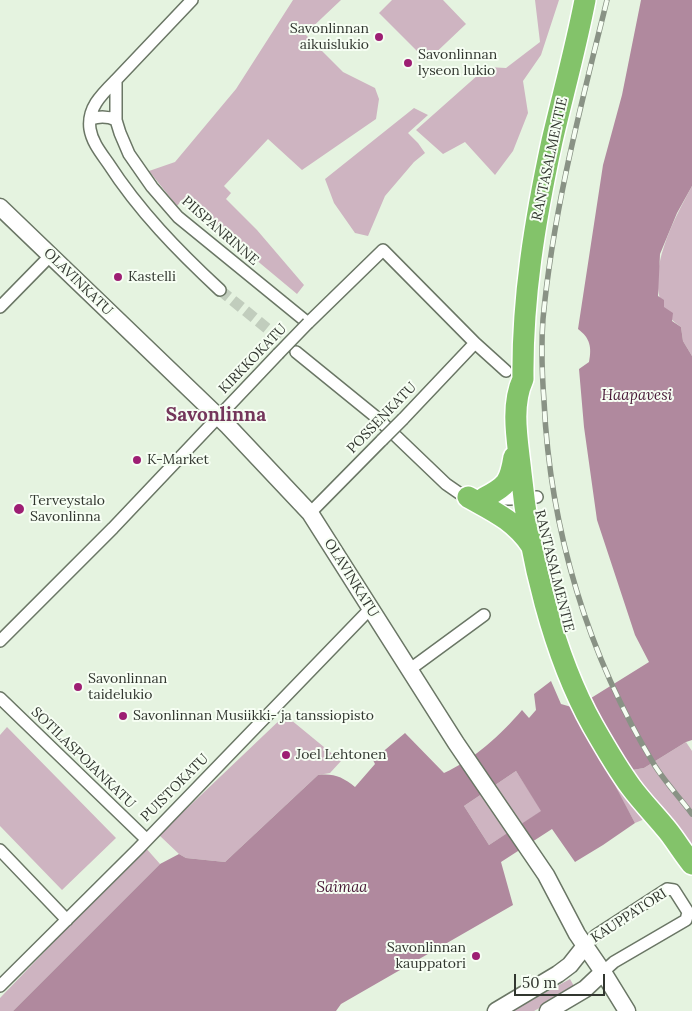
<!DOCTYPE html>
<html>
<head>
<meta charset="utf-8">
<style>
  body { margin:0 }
  #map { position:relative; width:692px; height:1011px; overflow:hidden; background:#e5f3e0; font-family:Lora,serif }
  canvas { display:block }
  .scale { position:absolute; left:514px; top:974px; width:91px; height:22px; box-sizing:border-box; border:2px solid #31362f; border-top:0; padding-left:6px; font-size:15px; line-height:18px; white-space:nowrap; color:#31362f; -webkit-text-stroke:4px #f6fef3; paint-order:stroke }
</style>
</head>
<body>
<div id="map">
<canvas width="692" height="1011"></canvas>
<div class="scale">50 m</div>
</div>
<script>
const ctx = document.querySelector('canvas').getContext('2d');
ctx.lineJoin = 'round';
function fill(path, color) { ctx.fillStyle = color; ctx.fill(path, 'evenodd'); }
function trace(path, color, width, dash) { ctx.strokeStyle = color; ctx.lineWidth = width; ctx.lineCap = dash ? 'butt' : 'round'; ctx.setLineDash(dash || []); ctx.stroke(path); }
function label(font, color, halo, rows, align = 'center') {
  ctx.font = font + ' Lora,serif'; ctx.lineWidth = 4; ctx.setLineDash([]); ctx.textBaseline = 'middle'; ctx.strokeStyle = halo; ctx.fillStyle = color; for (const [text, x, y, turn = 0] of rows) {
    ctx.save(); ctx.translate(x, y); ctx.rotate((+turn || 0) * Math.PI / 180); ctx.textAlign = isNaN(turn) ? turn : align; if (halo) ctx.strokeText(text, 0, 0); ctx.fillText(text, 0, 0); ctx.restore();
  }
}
const green = new Path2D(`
  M293 0H341L305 34 343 72 375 88 379 99 376 119 302 170 268 139 224 186 231 193 226 199 257 230 304 285 297 294 183 199 177 206 149 171 175 162 236 89Z
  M392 0H443L466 24 427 61 379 13Z
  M535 0H559L541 55 523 81 528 113 513 151 495 175 465 142 443 154 416 130 487 67 506 68 540 42Z
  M414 108 428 115 408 133 418 143 425 153 414 162 385 196 368 236 355 233 334 203 325 179Z
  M692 186V356L683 341 681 327C633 294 671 225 692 186Z
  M285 715 341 761 330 773 318 775 225 862 186 858 179 854 159 835Z
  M7 727 116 838 62 890 0 826V735Z
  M686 742 692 751V861L647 818 635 823 608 774 644 768Z
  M516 771 542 811 489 845 464 806Z
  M145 847 160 864 13 1011H0V998Z
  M570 979 575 988 534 1011H512Z`);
const water = new Path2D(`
  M641 0H692V186L677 213 660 254 658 296 664 300V307L673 313 672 321 681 327 683 341 692 356V740L686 742 644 768 609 774 635 823 603 845 575 862 552 829 501 862 513 905 341 1004 336 1011H13L160 864 179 854 186 858 225 862 318 775C333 773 343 777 355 787L375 764 373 760 405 733 444 773C473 760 501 735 522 710L529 718 536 710 534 694 551 681 561 704 575 708 649 662 635 635 597 520 584 427 579 369 589 362C592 347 590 338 578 329L603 165 622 95ZM516 771 541 811 489 845 464 806Z`);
const streetTunnel = new Path2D(`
  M220 290 296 352`);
const street = new Path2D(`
  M192 0 116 80V120L120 133 129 154 152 187 178 217 308 323 383 250 475 343 506 371
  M116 80C102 94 87 108 90 129 92 142 101 153 108 163 139 211 178 251 220 290
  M91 119C100 116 107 116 116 120
  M0 307 50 256
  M296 352 376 417 446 484 459 493 473 497
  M403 419 475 343
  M489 499H510L537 497
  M310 513 382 440
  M0 641 113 528 278 354
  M409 670 484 615
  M0 698 146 839
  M0 850 67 920
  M585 946 596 935 667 889 674 890 688 912 686 920 614 962 603 972
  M0 986 138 849 370 609`);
const secondary = new Path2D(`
  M0 207 228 426 310 513 456 743 546 875 577 934 603 972 627 1011
  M496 1011 558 974 570 965 585 946
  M548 1011 585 989 603 972`);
const highway = new Path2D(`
  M585 0C576 47 563 94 552 141 535 220 522 299 523 379 510 407 518 443 521 473 529 554 553 655 593 726 605 747 617 768 631 787 642 802 656 816 668 831 676 841 683 853 692 864
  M468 497C493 511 514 520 531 545
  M484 498C507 486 510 482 514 457`);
const rail = new Path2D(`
  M607 0C581 105 553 211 543 319 541 346 542 374 544 401 550 530 588 656 655 766 666 783 680 798 692 814`);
const streetBridge = new Path2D(`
  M278 354 308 323
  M382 440 403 419`);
const markers = [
  [379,37,5,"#9d1e73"],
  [408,63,5,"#9d1e73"],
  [118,277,5,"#9d1e73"],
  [137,460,5,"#9d1e73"],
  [19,509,6,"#9d1e73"],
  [78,687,5,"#9d1e73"],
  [123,716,5,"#9d1e73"],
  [286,755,5,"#9d1e73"],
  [476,956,5,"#9d1e73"]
];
const poiNames = [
  ["Savonlinnan",369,29,"right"],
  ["aikuislukio",369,45,"right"],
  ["Savonlinnan",418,55],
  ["lyseon lukio",418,71],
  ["Kastelli",128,277],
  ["K-Market",147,460],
  ["Terveystalo",30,501],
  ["Savonlinna",30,517],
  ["Savonlinnan",88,679],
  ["taidelukio",88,695],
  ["Savonlinnan Musiikki- ja tanssiopisto",133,716],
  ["Joel Lehtonen",296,755],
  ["Savonlinnan",466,948,"right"],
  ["kauppatori",466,964,"right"]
];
const streetNames = [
  ["RANTASALMENTIE",550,159,-78],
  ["PIISPANRINNE",220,231,41],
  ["OLAVINKATU",78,282,44],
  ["KIRKKOKATU",253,359,-46],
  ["POSSENKATU",382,418,-46],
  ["RANTASALMENTIE",554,571,76],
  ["OLAVINKATU",351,578,58],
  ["SOTILASPOJANKATU",83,758,44],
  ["PUISTOKATU",175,788,-45],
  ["KAUPPATORI",629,916,-33]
];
const waterNames = [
  ["Haapavesi",637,396],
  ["Saimaa",342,888]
];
const districtNames = [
  ["Savonlinna",216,416]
];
fill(green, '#ceb4c1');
fill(water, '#b0899e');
trace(streetTunnel, '#c1cdbd', 11, [11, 5.5]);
trace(street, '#6a7665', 14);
trace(secondary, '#6a7665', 19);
trace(highway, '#fff', 24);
trace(street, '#fff', 11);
trace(secondary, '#fff', 16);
trace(highway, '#83c36a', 21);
trace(rail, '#899285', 5.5);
trace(rail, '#f6fef3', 4, [11]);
trace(streetBridge, '#6a7665', 14, []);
trace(streetBridge, '#fff', 11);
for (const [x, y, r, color] of markers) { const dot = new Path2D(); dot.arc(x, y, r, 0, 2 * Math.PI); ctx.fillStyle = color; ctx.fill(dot); trace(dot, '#f6fef3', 2); }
label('14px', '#31362f', '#f6fef3', poiNames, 'left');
label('14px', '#31362f', '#f6fef3', streetNames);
label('italic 15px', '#481836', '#f6fef3', waterNames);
label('bold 19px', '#74365b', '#f6fef3', districtNames);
</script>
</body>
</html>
